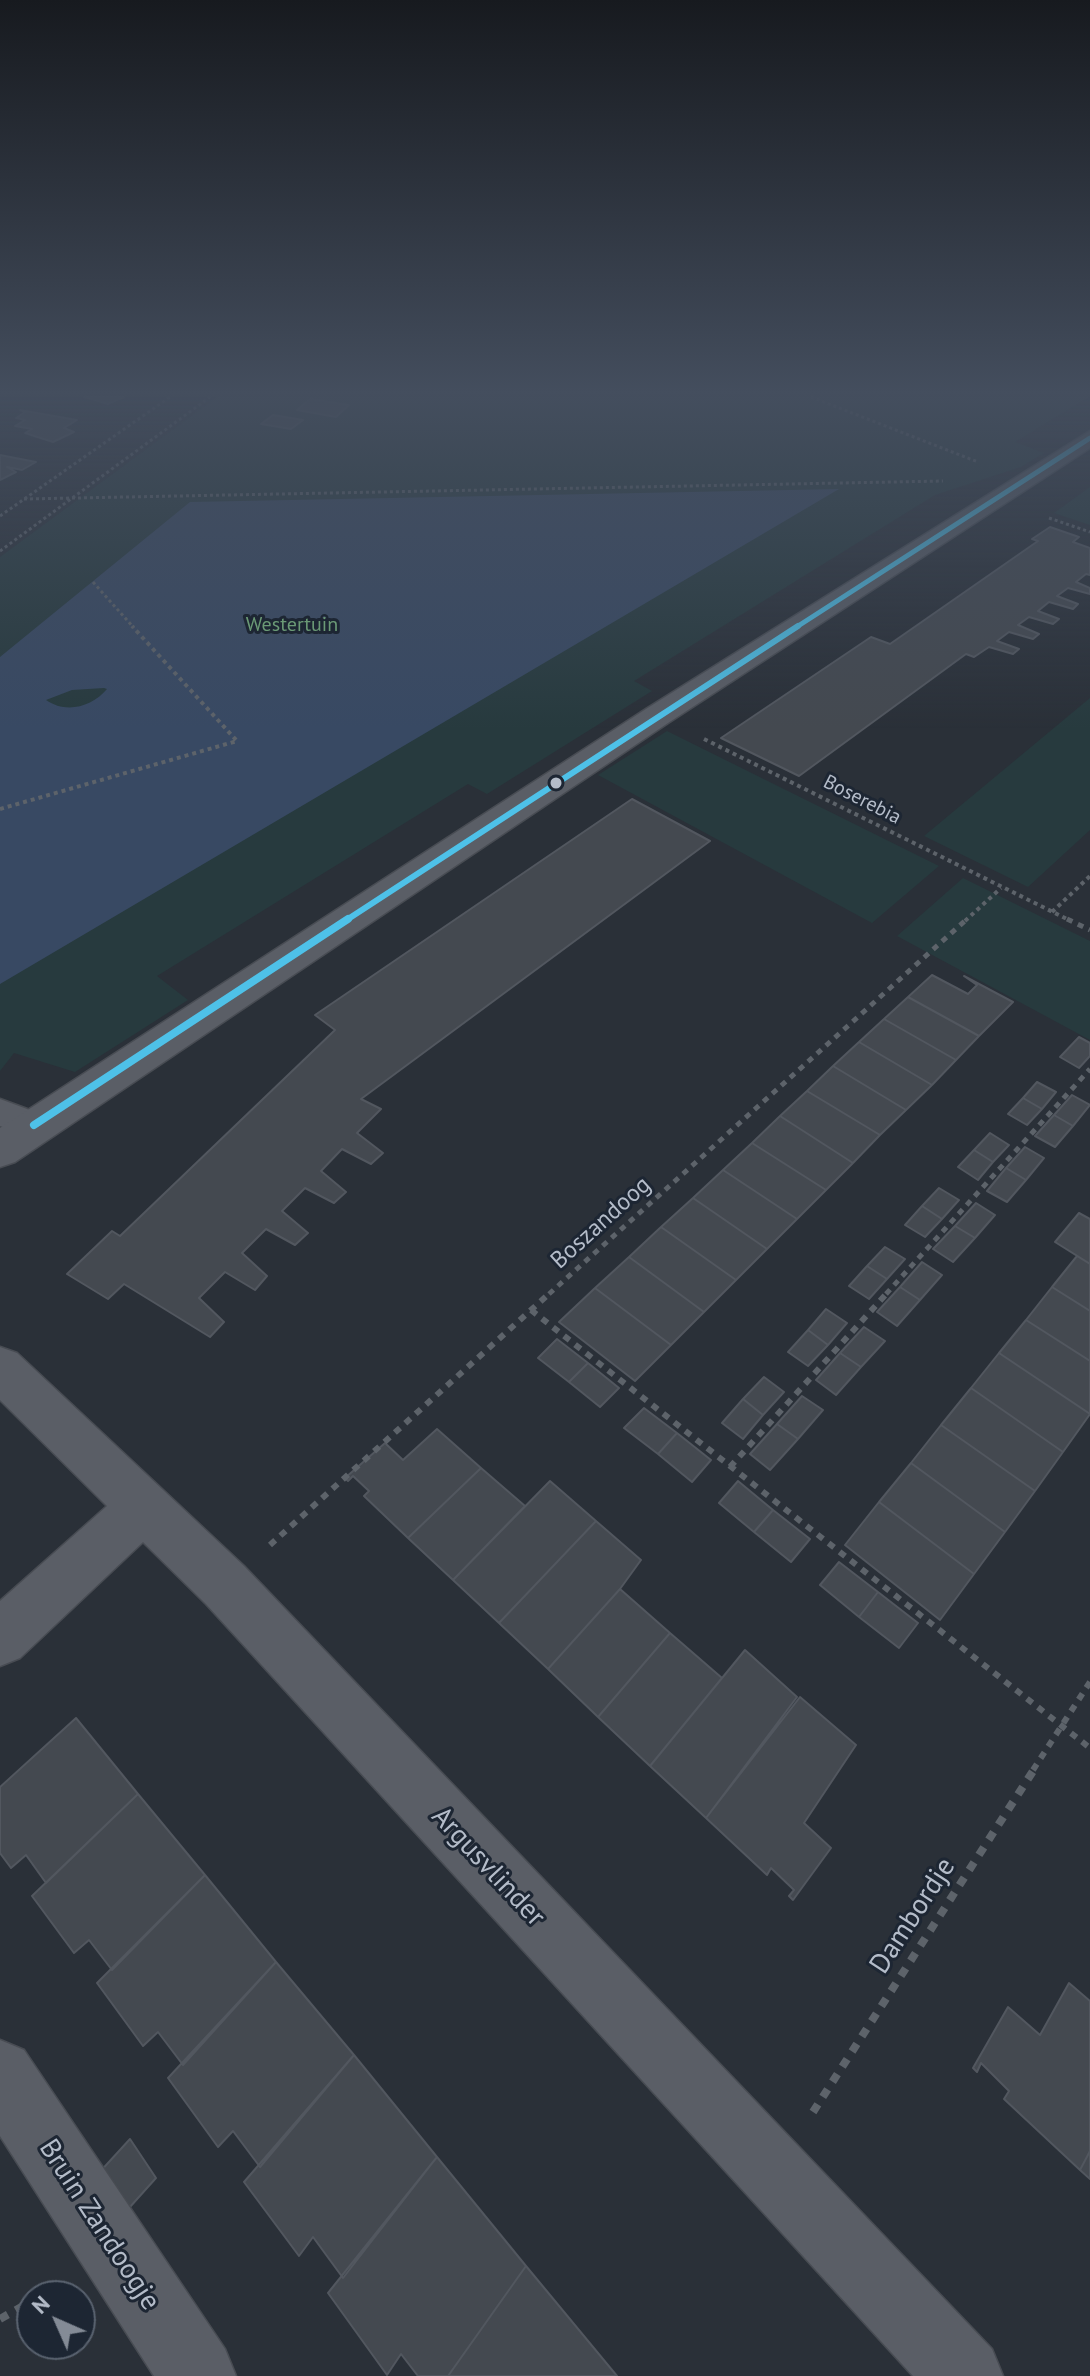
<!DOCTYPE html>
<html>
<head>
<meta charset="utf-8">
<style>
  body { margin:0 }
  #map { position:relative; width:1090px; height:2376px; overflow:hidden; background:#2a3038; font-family:"PT Sans",sans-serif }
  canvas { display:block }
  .north { position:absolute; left:16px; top:2280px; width:80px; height:80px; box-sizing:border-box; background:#1d2633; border:2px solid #59626f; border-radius:50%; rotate:315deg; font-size:22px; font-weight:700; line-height:32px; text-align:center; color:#b4bcc9 }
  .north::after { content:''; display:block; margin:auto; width:28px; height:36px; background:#848b96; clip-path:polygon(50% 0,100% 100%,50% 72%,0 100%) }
</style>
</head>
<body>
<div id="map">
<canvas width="1090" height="2376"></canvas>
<div class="north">N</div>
</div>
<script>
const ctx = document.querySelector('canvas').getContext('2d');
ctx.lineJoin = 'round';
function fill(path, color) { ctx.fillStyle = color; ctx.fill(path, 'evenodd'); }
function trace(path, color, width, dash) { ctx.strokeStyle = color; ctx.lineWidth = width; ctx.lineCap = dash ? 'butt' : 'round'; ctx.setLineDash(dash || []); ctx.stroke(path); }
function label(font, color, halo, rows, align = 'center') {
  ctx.font = font + ' "PT Sans",sans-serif'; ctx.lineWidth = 6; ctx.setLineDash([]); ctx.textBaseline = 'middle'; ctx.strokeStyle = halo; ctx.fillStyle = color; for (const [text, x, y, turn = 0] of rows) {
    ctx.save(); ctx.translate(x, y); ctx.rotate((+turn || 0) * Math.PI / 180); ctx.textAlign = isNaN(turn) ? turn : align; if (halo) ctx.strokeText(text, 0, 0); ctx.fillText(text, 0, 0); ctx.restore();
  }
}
const green = new Path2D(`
  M217 397H1089L1015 442 1044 453 1021 467 935 495 634 681 652 691 487 794 468 784 157 976 188 1000 75 1072 14 1053 0 1071V557Z
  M1090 487V525L1054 513Z
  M1090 698V830L1028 887 924 836Z
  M667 731 939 866 872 923 598 775Z
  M963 878 1090 941V1040L897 936Z`);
const water = new Path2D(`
  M839 489 0 984V657L190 502ZM104 688 107 689C92 707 66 714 46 700L72 690Z`);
const building = new Path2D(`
  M84 397H124L108 404Z
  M310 399 349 405 336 417 297 410Z
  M20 410 77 420 64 428 74 432 53 442 25 433 32 429 15 426 25 420 16 418 25 412Z
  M273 415 303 420 291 429 261 424Z
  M0 455 36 462 22 470 7 467 16 472 0 480Z
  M1050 527 1079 537 1073 542 1090 548V575L1086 574 1076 582 1090 588V594L1068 588 1057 596 1078 604 1073 609 1049 602 1038 611 1059 619 1053 624 1029 617 1018 625 1039 634 1033 639 1009 632 997 641 1019 649 1013 654 989 647 974 657 966 654 799 776 721 738 871 637 890 644 1038 541 1032 539Z
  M632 799 710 841 361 1099 381 1109 357 1133 383 1153 371 1164 342 1149 321 1171 346 1192 334 1203 305 1188 282 1211 308 1233 295 1245 266 1229 242 1253 267 1276 255 1290 225 1272 199 1298 224 1322 210 1337 124 1284 108 1299 67 1274 112 1231 120 1236 335 1030 315 1015Z
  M932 975 968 994 977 985 964 976 1013 1002 979 1036 908 997Z
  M908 997 979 1036 956 1060 884 1019Z
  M884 1019 956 1060 932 1085 859 1042Z
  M1079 1037 1090 1043V1056L1079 1068 1060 1057Z
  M859 1042 932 1085 906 1110 833 1066Z
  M833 1066 906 1110 880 1135 807 1091Z
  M1037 1082 1056 1092 1042 1109 1023 1098Z
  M807 1091 880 1135 853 1163 780 1116Z
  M1072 1095 1090 1105 1073 1126 1054 1115Z
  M1023 1098 1042 1109 1027 1125 1008 1114Z
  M1054 1115 1073 1126 1055 1147 1035 1136Z
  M780 1116 853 1163 826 1190 752 1143Z
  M990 1133 1009 1145 993 1162 974 1150Z
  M752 1143 826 1190 797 1219 723 1170Z
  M1025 1147 1044 1158 1026 1180 1006 1168Z
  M974 1150 993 1162 978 1180 958 1167Z
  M1006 1168 1026 1180 1007 1202 987 1191Z
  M723 1170 797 1219 767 1249 693 1198Z
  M939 1188 959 1200 942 1219 922 1206Z
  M693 1198 767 1249 736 1280 661 1227Z
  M976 1203 995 1215 975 1238 955 1226Z
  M922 1206 942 1219 925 1237 905 1225Z
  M1079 1213 1090 1219V1264L1055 1242Z
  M955 1226 975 1238 953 1262 933 1249Z
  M661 1227 736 1280 704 1312 629 1257Z
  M885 1247 905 1259 887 1279 867 1266Z
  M1077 1256 1090 1264V1311L1052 1287Z
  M629 1257 704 1312 671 1345 595 1288Z
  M922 1262 942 1275 920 1300 900 1287Z
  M867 1266 887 1279 869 1299 849 1286Z
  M900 1287 920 1300 897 1326 877 1312Z
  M1052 1287 1090 1311V1361L1026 1320Z
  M595 1288 671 1345 635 1381 559 1322Z
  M826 1309 847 1323 828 1345 808 1330Z
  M1026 1320 1090 1361V1414L999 1353Z
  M864 1327 885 1341 861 1367 840 1353Z
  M808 1330 828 1345 808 1366 788 1352Z
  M557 1339 588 1363 569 1382 538 1358Z
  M840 1353 861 1367 836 1395 816 1380Z
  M999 1353 1090 1414 1063 1452 971 1388Z
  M588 1363 619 1388 600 1407 569 1382Z
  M764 1377 784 1392 763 1415 743 1399Z
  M971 1388 1063 1452 1035 1491 941 1425Z
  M802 1396 823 1410 798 1439 777 1424Z
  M743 1399 763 1415 743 1439 722 1423Z
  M644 1408 677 1433 658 1454 624 1428Z
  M777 1424 798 1439 770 1470 750 1454Z
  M941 1425 1035 1491 1005 1532 911 1463Z
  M437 1429 481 1468 408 1538 364 1496 369 1491 353 1476 348 1481 345 1478 385 1443 403 1460Z
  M677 1433 711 1460 692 1482 658 1454Z
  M911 1463 1005 1532 974 1574 879 1502Z
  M481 1468 525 1506 453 1580 408 1538Z
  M550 1481 596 1521 499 1623 453 1580Z
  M738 1481 773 1510 754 1532 719 1503Z
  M879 1502 974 1574 940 1620 845 1545Z
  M773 1510 810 1539 791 1562 754 1532Z
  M596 1521 641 1560 620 1589 548 1669 499 1623Z
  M839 1562 878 1592 859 1617 820 1585Z
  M620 1589 670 1633 598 1717 548 1669Z
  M878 1592 918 1623 899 1648 859 1617Z
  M670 1633 722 1678 650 1766 598 1717Z
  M745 1650 797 1697 706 1818 650 1766Z
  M800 1697 856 1745 804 1823 831 1848 793 1900 789 1896 794 1890 771 1868 767 1875 706 1818Z
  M76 1718 138 1794 46 1883 26 1855 11 1868 0 1853V1787Z
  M138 1794 205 1875 112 1970 89 1940 74 1953 32 1896Z
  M205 1875 276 1962 183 2065 158 2032 143 2046 97 1983Z
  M276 1962 354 2055 260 2167 233 2131 218 2147 168 2078Z
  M1069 1983 1090 2001V2151L1080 2170 1004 2099 1009 2091 981 2063 977 2072 973 2068 1008 2007 1040 2035Z
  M354 2055 437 2157 343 2278 313 2237 299 2256 244 2182Z
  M130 2139 156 2178 112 2227 86 2187Z
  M1090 2151V2179L1080 2170Z
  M437 2157 526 2266 448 2376H418L401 2354 387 2375 328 2293Z
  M526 2266 617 2376H448Z`);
const pathFar4 = new Path2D(`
  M811 397 978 462
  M24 499 943 481
  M0 516 170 397
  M1049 518 1090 532
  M0 551 210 397
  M93 582 134 628`);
const pathFar3 = new Path2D(`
  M704 739 1071 921
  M0 809 237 741 132 626
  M1052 912 1090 876
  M965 921 1001 888`);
const pathFar2 = new Path2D(`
  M1067 919 1090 930
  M549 1294 967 919
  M886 1294 1090 1069`);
const pathFar1 = new Path2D(`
  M531 1310 1090 1748
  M730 1467 888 1292
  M270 1545 551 1292
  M1033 1770 1090 1682`);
const path = new Path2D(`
  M813 2112 1035 1768
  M40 2296 57 2287
  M0 2319 32 2301`);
const lane = new Path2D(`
  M0 1099 46 1116 51 1125 46 1134 34 1138 0 1126Z`);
const street = new Path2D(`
  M1090 431V448L668 723 15 1162 0 1167V1128L646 709Z
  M0 1347 17 1353 244 1566 992 2349 1003 2376H913L206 1604 143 1542 20 1658 0 1666V1601L107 1506 0 1400Z
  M0 2040 24 2050 225 2349 236 2376H154L0 2136Z`);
const bus1Far2 = new Path2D(`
  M795 628 1090 438`);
const bus1Far1 = new Path2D(`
  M345 921 798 626`);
const bus1 = new Path2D(`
  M34 1125 348 919`);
const markers = [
  [556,783,7,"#b4bcc9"]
];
const farParknames = [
  ["Westertuin",292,625]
];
const farStreetnames = [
  ["Boserebia",862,800,27]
];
const streetNames = [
  ["Boszandoog",601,1223,-42]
];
const nearStreetnames = [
  ["Argusvlinder",488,1867,47],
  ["Dambordje",913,1916,-57],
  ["Bruin Zandoogje",99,2225,57]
];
fill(green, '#273a3e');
fill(water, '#384963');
fill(building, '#444950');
trace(building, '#52575f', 2);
trace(lane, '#484c53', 3);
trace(street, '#484c53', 3);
trace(pathFar4, '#5d636a', 3, [3, 3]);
trace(pathFar3, '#5d636a', 4, [4, 4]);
trace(pathFar2, '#5d636a', 5, [6, 6]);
trace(pathFar1, '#5d636a', 6, [7, 7]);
trace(path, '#5d636a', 8, [9, 9]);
fill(lane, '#5a5e66');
fill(street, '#5a5e66');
trace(bus1Far2, '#4ec1e8', 5);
trace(bus1Far1, '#4ec1e8', 6);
trace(bus1, '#4ec1e8', 8);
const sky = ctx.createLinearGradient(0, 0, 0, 729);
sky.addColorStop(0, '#171a1f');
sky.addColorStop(0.54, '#444e5e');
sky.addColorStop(1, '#444e5e00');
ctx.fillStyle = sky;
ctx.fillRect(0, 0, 1090, 729);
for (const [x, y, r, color] of markers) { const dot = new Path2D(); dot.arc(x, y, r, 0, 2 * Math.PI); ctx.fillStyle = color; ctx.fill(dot); trace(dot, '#1d2633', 3); }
label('20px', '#6b9a76', '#1d2633', farParknames);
label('20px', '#b4bcc9', '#1d2633', farStreetnames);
label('24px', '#b4bcc9', '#1d2633', streetNames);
label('28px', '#b4bcc9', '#1d2633', nearStreetnames);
</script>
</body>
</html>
